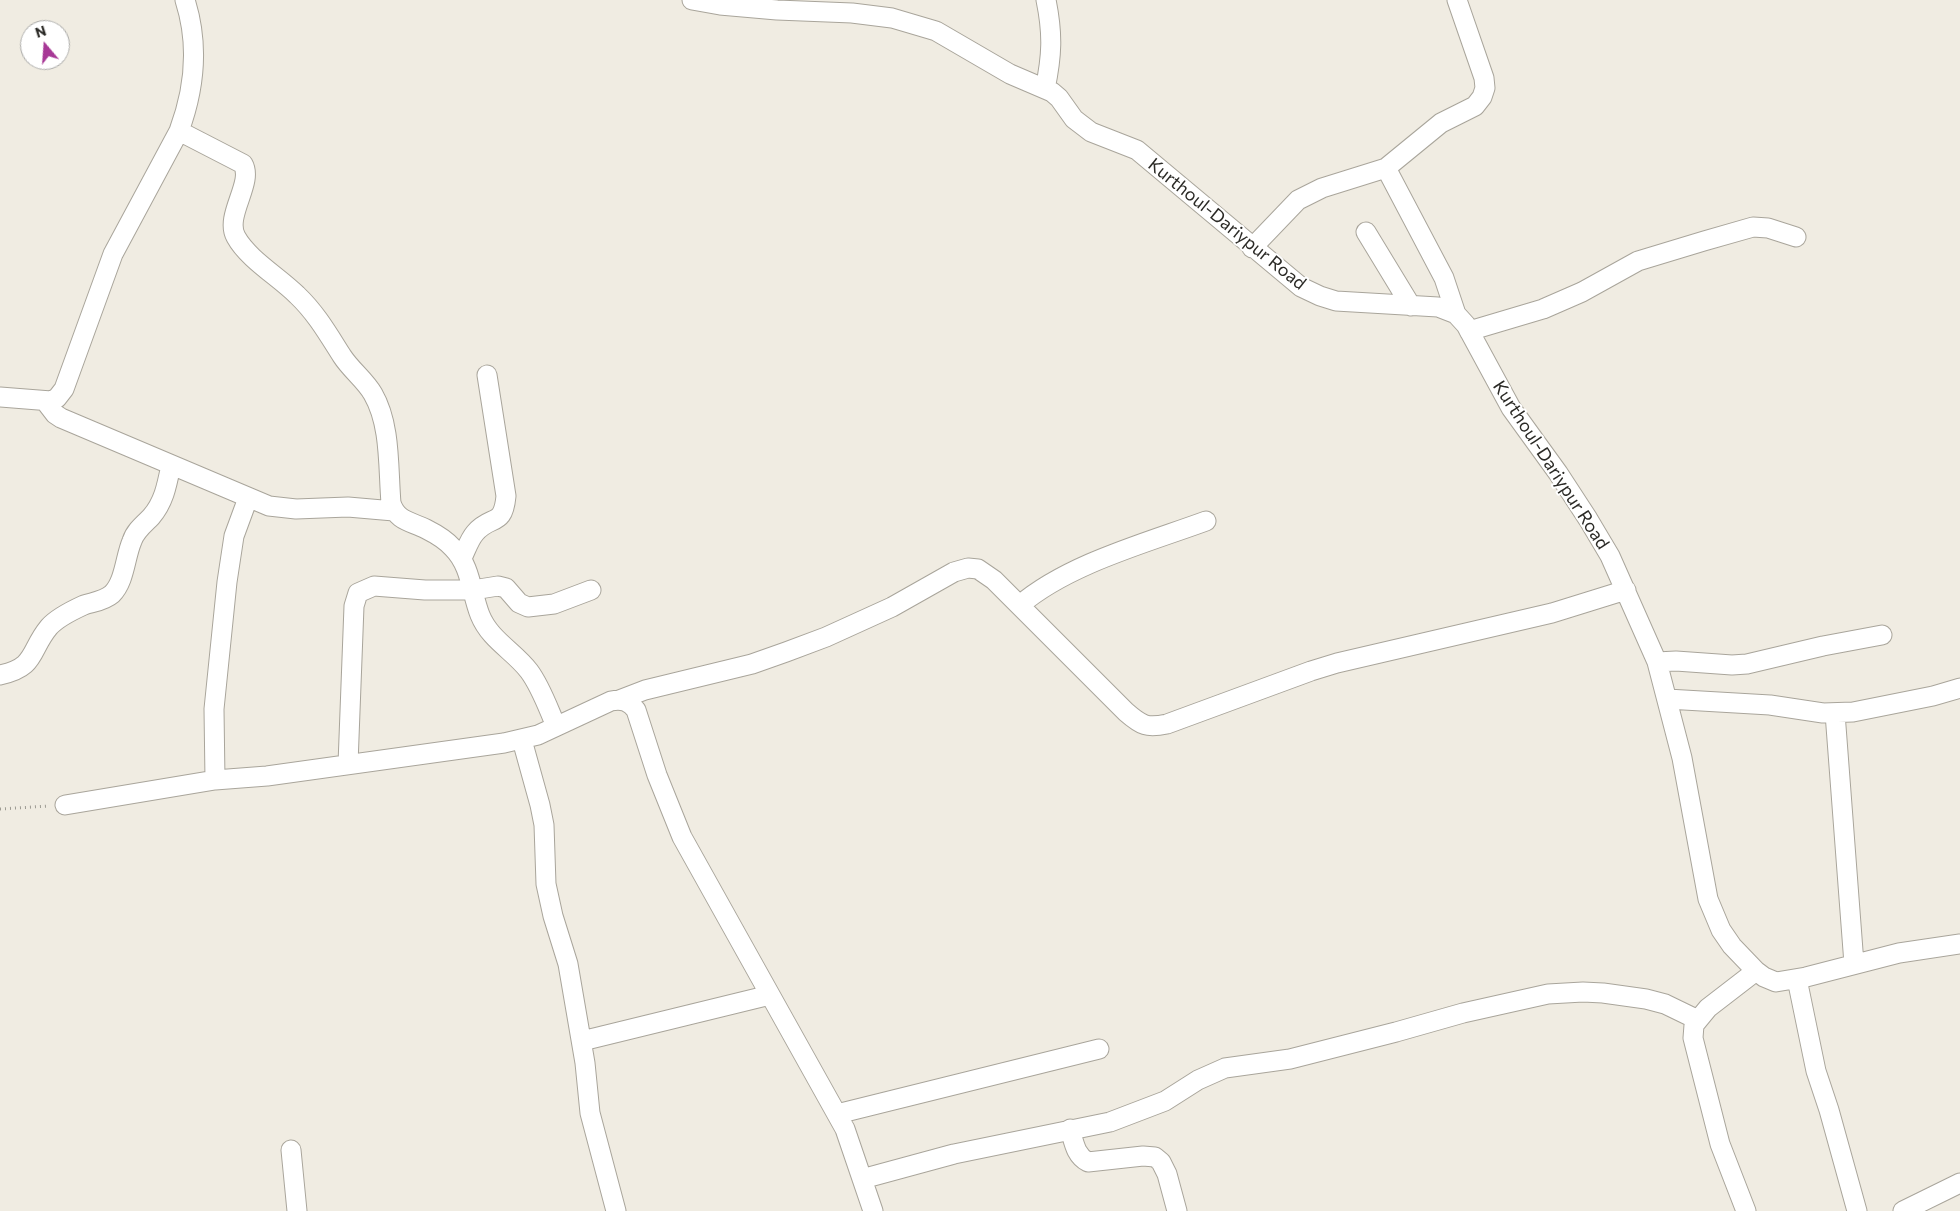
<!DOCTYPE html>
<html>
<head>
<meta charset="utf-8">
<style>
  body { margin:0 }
  #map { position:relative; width:1960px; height:1211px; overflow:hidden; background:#f0ece2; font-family:Commissioner,sans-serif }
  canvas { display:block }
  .north { position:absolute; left:20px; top:20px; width:50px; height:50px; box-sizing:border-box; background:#fff; border:1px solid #aaaaa8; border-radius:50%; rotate:342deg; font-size:14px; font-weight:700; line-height:20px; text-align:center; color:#2b2a26 }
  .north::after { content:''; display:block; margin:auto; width:18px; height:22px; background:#a73896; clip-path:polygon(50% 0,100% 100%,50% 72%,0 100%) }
</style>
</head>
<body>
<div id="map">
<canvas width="1960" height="1211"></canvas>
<div class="north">N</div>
</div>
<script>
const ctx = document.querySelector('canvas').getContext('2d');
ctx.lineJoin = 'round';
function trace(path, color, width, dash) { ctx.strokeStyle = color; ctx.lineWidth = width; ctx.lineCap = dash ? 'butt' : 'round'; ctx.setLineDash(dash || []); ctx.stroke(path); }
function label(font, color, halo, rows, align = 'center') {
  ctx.font = font + ' Commissioner,sans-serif'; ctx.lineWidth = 4; ctx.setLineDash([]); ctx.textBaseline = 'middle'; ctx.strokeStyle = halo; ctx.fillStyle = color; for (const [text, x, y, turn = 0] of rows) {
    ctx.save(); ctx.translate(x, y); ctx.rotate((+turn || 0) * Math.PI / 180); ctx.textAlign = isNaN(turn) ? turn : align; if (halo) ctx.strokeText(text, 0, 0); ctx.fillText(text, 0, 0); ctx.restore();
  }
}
const path = new Path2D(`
  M0 809 49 806`);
const minor = new Path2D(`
  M692 0 720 5 777 10 852 13 892 18 936 31 1010 74 1052 92 1059 98 1074 119 1091 132 1137 150 1301 287 1320 296 1336 301 1438 307 1456 314 1466 325 1511 408 1558 473 1588 519 1610 556 1657 662 1682 758 1708 899 1721 930 1732 946 1756 971 1764 977 1776 982 1806 977 1899 953 1960 944
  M1045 89C1052 56 1053 34 1046 0
  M179 131 243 164C254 183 224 216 236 237 248 259 279 277 297 295 316 313 328 334 342 356 351 370 365 380 373 394 391 425 388 468 391 503 397 521 410 521 426 529 436 534 446 540 453 548 471 566 471 592 480 615 490 640 514 651 529 671 541 687 548 708 556 726
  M1386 168 1444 278 1456 314
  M1366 232 1411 306
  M1252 248 1298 200 1322 188 1386 168 1441 123 1475 106 1482 97 1485 88 1484 78 1457 0
  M1469 331 1543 309 1582 292 1638 261 1704 241 1753 227 1768 228 1796 237
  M0 397 51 401 57 398 64 389 113 254 179 131C195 88 199 44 185 0
  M45 401 55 414 61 418 269 506 296 509 348 507 394 511
  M462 558C466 550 469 540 475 533 491 514 503 528 506 496L487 375
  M1020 605C1068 564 1146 543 1206 521
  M1657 662 1676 661 1732 665 1747 664 1823 646 1882 635
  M0 675C37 667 29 651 49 627 57 618 73 610 84 605 93 602 104 601 112 594 125 581 125 557 132 541 135 531 144 524 151 517 164 502 167 485 171 465
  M1667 699 1770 705 1823 713 1853 712 1933 696 1960 688
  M619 700 645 690 752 664 786 652 826 637 892 607 954 572 968 568 978 569 994 580 1126 712C1142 726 1147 728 1167 724L1311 671 1337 663 1552 613 1626 590
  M1835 713 1854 964
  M522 740 540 805 544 825 546 884 553 916 568 964 585 1063 590 1113 616 1211
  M348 764 354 606 358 593 374 586 425 590H473L498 586 506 588 519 603 528 607 554 604 591 590
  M215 780 214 709 227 582 234 536 248 498
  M65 805 215 780 267 776 504 743 538 735 611 701C622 699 629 701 636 710L657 775 682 837 845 1129 873 1211
  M1797 979 1816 1071 1829 1110 1857 1211
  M582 1041 770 995
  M837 1114 1099 1049
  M1070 1129C1074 1142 1075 1155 1088 1162L1143 1156 1155 1157 1161 1162 1167 1174 1177 1211
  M291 1150 297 1211
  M862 1179 954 1154 1110 1122 1165 1101 1198 1080 1225 1068 1290 1059 1396 1032 1463 1013 1548 994 1583 992 1603 993 1646 999 1665 1004 1698 1020
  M1746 1211 1720 1144 1693 1038 1694 1025 1708 1008 1756 971
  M1903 1211 1960 1183`);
const streetNames = [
  ["Kurthoul-Dariypur Road",1227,224,39],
  ["Kurthoul-Dariypur Road",1551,465,57]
];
trace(minor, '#a9a59b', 21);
trace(path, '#9c9a92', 3, [1, 4]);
trace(minor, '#fff', 19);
label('18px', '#2b2a26', '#fff', streetNames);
</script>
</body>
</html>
